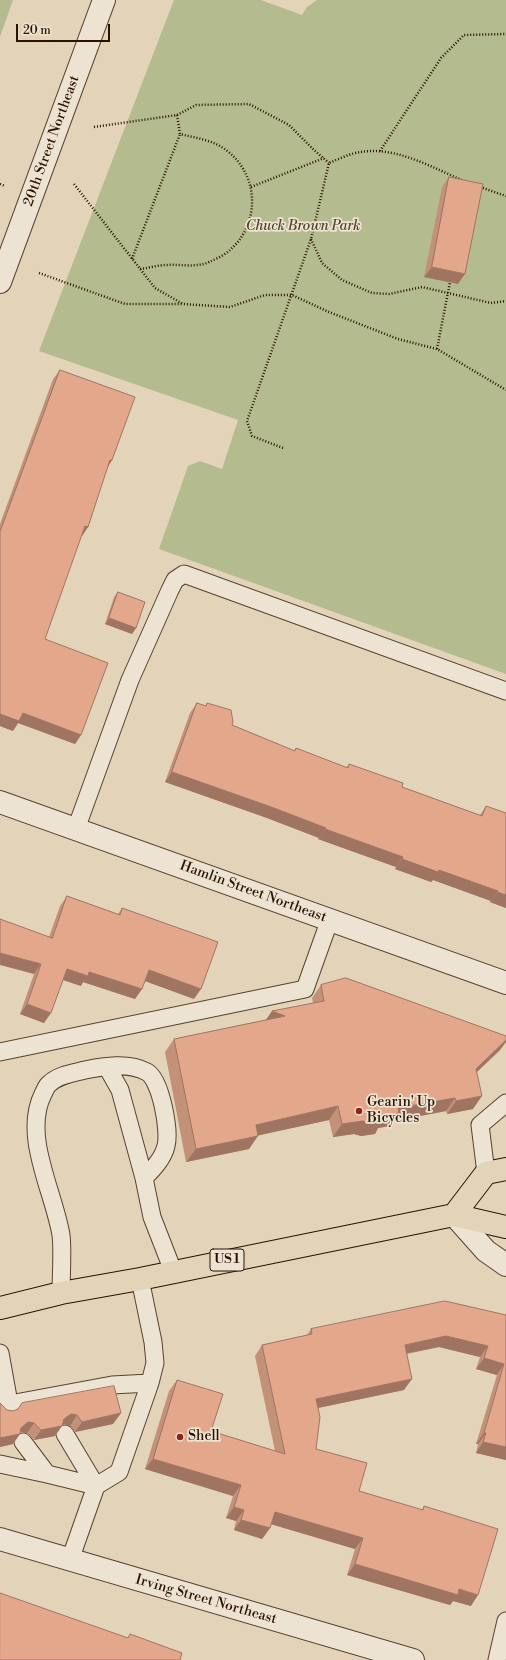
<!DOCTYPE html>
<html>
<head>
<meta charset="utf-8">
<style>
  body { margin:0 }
  #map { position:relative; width:506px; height:1660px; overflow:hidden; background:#e3d4b9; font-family:"Libre Bodoni",serif }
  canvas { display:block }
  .scale { position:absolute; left:16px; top:24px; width:94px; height:18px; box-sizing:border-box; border:2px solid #291200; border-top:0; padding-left:5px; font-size:12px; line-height:14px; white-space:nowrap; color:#291200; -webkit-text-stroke:3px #ede3d2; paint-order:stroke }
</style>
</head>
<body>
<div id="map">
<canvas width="506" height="1660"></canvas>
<div class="scale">20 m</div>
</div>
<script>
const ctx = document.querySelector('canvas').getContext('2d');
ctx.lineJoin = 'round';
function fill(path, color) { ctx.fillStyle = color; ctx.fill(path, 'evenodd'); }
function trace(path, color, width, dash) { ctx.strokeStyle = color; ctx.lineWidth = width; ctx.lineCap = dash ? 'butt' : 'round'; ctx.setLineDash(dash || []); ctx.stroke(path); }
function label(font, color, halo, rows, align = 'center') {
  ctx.font = font + ' "Libre Bodoni",serif'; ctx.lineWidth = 3.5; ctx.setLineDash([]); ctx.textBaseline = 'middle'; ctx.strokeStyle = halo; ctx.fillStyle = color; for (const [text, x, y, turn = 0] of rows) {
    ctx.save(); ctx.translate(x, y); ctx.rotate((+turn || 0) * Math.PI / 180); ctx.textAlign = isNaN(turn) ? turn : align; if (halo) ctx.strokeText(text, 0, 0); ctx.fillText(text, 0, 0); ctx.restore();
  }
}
const green = new Path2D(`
  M0 0H13L0 37Z
  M174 0H261L302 15 307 7 317 0H506V674L159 549 188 466 200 461 222 469 238 420 39 351Z`);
const path = new Path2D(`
  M94 127 177 115 196 105 249 104 289 125 314 150 329 163
  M380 151 441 58 464 35 506 34
  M0 184 5 186
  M74 184 155 288 183 304 230 307 265 295H292L329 312 398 339 437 349 506 390
  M251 187 324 158
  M480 187 506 196
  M311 239 322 263 342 280 372 293 389 294 422 287 491 303 506 301
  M132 259 180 134
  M140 269C149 268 158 265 167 265 181 264 196 268 209 262 216 259 225 255 230 250 261 223 259 174 226 150 213 140 196 138 180 134L177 115
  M39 273 125 304H183
  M437 349 450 282
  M283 448 252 436 247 421 311 239 329 163C339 159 351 153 361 152 396 146 433 168 464 181`);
const service = new Path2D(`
  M76 829 130 680 170 590 175 580 184 574 506 691
  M0 1052 305 989 330 919
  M107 1067 120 1090 144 1178 152 1217 173 1271
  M486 1173 480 1125 506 1103
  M61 1293C61 1276 63 1251 61 1235 54 1192 22 1136 43 1094 45 1091 46 1086 49 1084 58 1075 73 1073 85 1070 104 1066 129 1062 147 1072 161 1080 170 1131 166 1146 163 1159 152 1170 144 1178
  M0 1353 9 1403 5 1411
  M0 1406 112 1385 150 1383
  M65 1434 96 1486
  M23 1442 47 1474
  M0 1464 47 1474 96 1486
  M70 1560 96 1486 119 1472 150 1383 155 1363 153 1342 140 1279
  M497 1660 506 1621`);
const minor = new Path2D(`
  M0 282 104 0
  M0 802 506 983
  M454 1215 486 1251 506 1265
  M0 1539 413 1660`);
const primary = new Path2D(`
  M454 1215 486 1173 506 1169
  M0 1308 61 1293 140 1279 454 1215 506 1227`);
const wall = new Path2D(`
  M449 177 458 284 424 277 442 187Z
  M60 370 112 460 107 468 88 527 82 536H81L45 639 81 735 75 744 18 723 13 731 0 726V524L53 379Z
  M118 592 136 628 132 634 105 624 114 597Z
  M197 703 205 706 207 703 232 725 294 751 296 748 346 768 349 764 402 787 480 815 486 806 506 908 490 902 491 901 433 880 431 882 395 869 396 867 318 839 319 838 267 818 165 782 190 713Z
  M67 896 118 914 122 908 194 999 145 981 142 989 135 999 83 982 81 986 63 980 44 1023 20 1014 34 974 49 937 60 906Z
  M321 985 500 1050 476 1073 473 1109 447 1114 446 1111 394 1121 390 1126 378 1128 375 1134 361 1136 354 1134 333 1137 329 1120 258 1135 249 1149 186 1162 165 1052 174 1039 265 1020 313 1003 312 998Z
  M506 1315V1460L476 1453 478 1444H476L497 1375 476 1369 480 1357 439 1347 407 1354 404 1390 318 1408 316 1449 359 1491 422 1510 424 1506 471 1606 453 1601 450 1605 347 1575 355 1549 271 1524 270 1528 262 1539 234 1530 236 1521 226 1518 233 1496 145 1469 169 1391 177 1380 211 1431 275 1451 255 1356 262 1345 307 1335 311 1329Z
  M0 1403 7 1410 13 1411 121 1413 113 1424 75 1432 70 1426 64 1424 62 1425 55 1436 34 1440 27 1433 21 1432 13 1444 0 1447Z`);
const shadedWall = new Path2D(`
  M432 267 465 274 458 284 424 277Z
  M110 460H112L106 470Z
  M85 526 88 527 82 536 78 535Z
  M109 618 136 628 132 634 105 624Z
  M23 713 81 735 75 744 18 723 13 731 0 726V714Z
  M172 772 274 808 326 828 319 838 267 818 165 782Z
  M325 829 403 857 396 867 318 839Z
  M402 859 439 870 498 891 491 901 433 880 431 882 395 869Z
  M497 892 506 895V908L490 902Z
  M0 953 41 964 34 974 0 965Z
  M67 969 89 972 142 989 135 999 83 982 81 986 60 979Z
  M149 970 201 989 194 999 142 980Z
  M27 1004 51 1013 44 1023 20 1014Z
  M272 1011 285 1016 263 1024Z
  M506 1040V1042L500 1050 466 1082 476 1069Z
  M482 1096 473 1109 447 1114 456 1101Z
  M455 1098 446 1111 394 1121 390 1126 378 1128 375 1134 361 1136 354 1134 333 1137 342 1124 363 1121 387 1115 398 1108Z
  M338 1106 329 1120 247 1138 256 1125Z
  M258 1136 249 1149 186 1162 196 1149Z
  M446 1336 488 1346 480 1357 439 1347 398 1355 405 1345Z
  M484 1358 504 1364 497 1375 476 1369Z
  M412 1379 404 1390 308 1410 316 1399Z
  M121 1413 113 1424 75 1432 82 1422Z
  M71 1414 77 1415 70 1426 64 1424 62 1426 55 1436 34 1440 41 1430 64 1419Z
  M28 1422 34 1423 27 1433 21 1432 19 1434H20L13 1444 0 1447V1438L21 1428Z
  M484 1433H486L478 1444H476Z
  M483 1442 506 1447V1460L476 1453Z
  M153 1459 241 1485 233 1496 145 1469Z
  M234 1507 244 1510 236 1521 226 1518Z
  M275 1512 363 1538 355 1549 267 1523Z
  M241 1520 270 1528 262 1539 234 1530Z
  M355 1564 459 1589 478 1595 471 1606 453 1601 450 1605 347 1575Z`);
const building = new Path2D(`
  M449 177 483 184 465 274 432 267Z
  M60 370 135 397 112 460H110L88 527 85 526 45 639 108 663 81 735 23 713 19 721 0 714V532Z
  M118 592 145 602 136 628 109 618Z
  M197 703 206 706 207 703 231 710 233 722 232 725 295 751 296 748 348 768 349 764 403 783 402 787 482 816 486 806 506 813V895L497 892 498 891 439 870 438 872 402 859 403 857 325 829 326 828 274 808 172 772Z
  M67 896 120 915 122 908 218 942 201 989 149 970 142 989 89 972 88 976 67 969 51 1013 27 1004 41 964 0 953V919L52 938Z
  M346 978 506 1036V1040L476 1069 482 1096 456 1101 455 1098 398 1108 399 1113 387 1115 384 1121 370 1123 363 1121 342 1124 338 1106 256 1125 258 1136 196 1149 174 1039 285 1016 272 1011 324 1001 321 985Z
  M445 1301 506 1315V1447L483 1442 486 1433H484L504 1364 484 1358 488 1346 446 1336 405 1345 412 1379 316 1399 320 1417 316 1449 367 1463 359 1491 423 1510 424 1506 498 1529 478 1595 459 1589 458 1595 355 1564 363 1538 275 1512 270 1528 241 1520 244 1510 234 1507 241 1485 153 1459 177 1380 223 1394 211 1431 285 1454 262 1345 312 1334 311 1329Z
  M114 1386 121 1413 82 1422 77 1415 71 1414 64 1419 62 1426 41 1430 34 1423 28 1422 21 1428 20 1434 0 1438V1403L7 1410 13 1411 18 1409 22 1403Z
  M0 1593 128 1638 130 1634 182 1653 180 1660H0Z`);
const markers = [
  [359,1111,4,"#8f2418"],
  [180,1437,4,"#8f2418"]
];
const shields = [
  [227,1260,34]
];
const shieldNames = [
  ["US 1",227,1260]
];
const streetNames = [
  ["20th Street Northeast",52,141,-70],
  ["Hamlin Street Northeast",253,892,20],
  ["Irving Street Northeast",206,1600,16]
];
const parkNames = [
  ["Chuck Brown Park",303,227]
];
const poiNames = [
  ["Gearin' Up",367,1103],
  ["Bicycles",367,1119],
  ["Shell",188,1437]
];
fill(green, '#b4bc8f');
trace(service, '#58422e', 19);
trace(minor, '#58422e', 24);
trace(primary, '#291200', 24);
trace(path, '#291200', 2.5, [1, 2]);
trace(service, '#ede3d2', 17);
trace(minor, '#ede3d2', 22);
trace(primary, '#e3d4b9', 22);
fill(wall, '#c39078');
fill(shadedWall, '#9f7562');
fill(building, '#e3a78c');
trace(building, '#9f7562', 1);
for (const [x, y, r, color] of markers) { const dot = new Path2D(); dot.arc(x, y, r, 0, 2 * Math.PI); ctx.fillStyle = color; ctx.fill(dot); trace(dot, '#ede3d2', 1.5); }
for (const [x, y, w] of shields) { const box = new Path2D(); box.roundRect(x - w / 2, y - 11, w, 22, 3); ctx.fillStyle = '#ede3d2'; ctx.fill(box); trace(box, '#291200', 1); }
label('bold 13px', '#291200', null, shieldNames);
label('14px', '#291200', '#ede3d2', streetNames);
label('italic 14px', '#53452b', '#ede3d2', parkNames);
label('14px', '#291200', '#ede3d2', poiNames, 'left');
</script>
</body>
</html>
